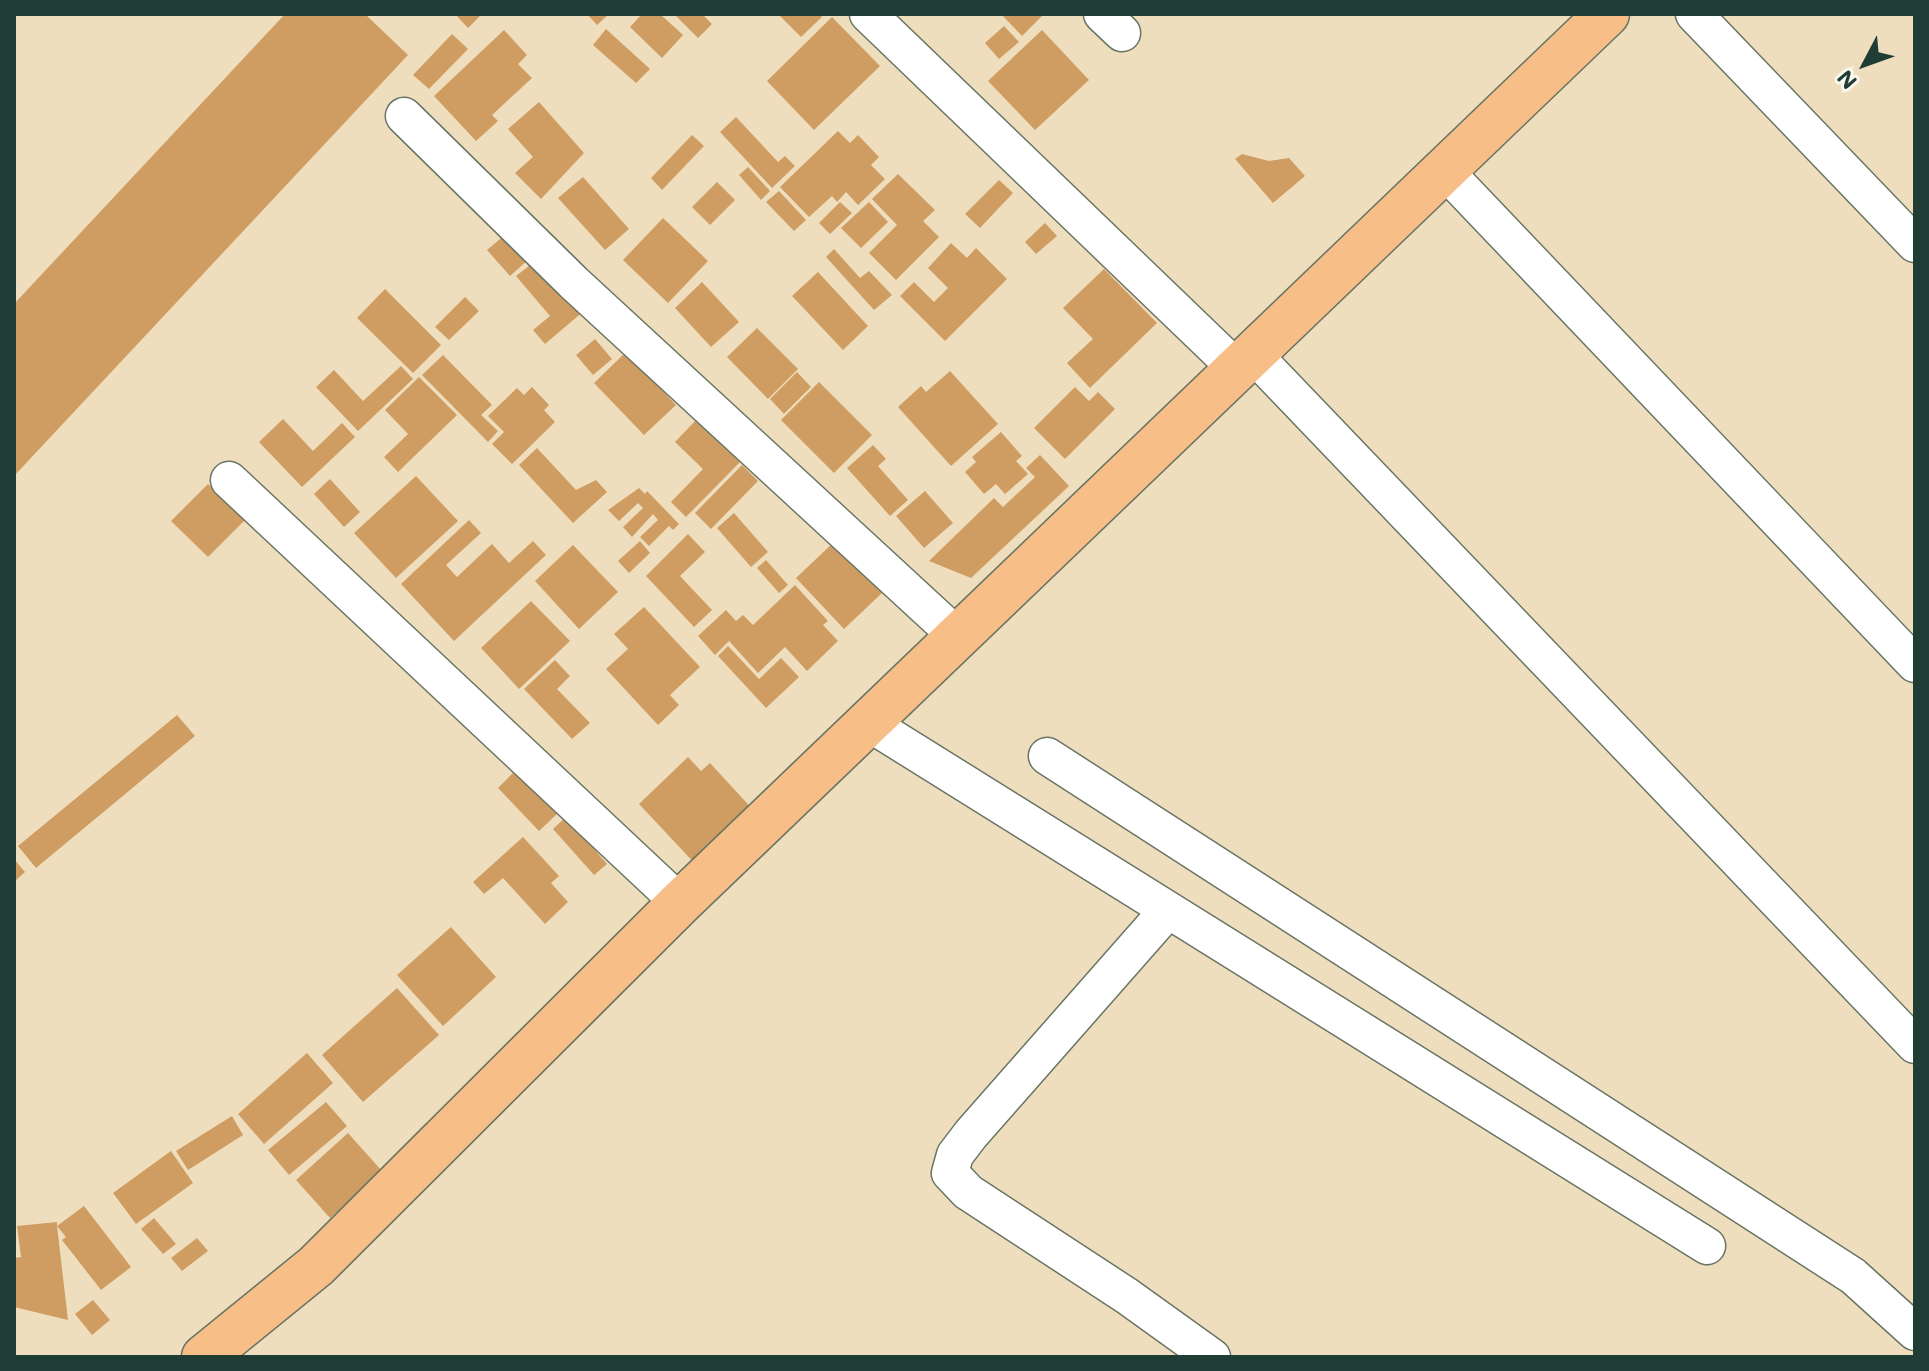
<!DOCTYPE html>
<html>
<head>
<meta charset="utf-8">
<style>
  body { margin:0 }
  #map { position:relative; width:1929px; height:1371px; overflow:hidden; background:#efdebd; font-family:Mali,sans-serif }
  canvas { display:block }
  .frame { position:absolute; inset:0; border:16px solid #1f3d34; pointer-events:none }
  .north { position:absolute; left:1825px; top:24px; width:80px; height:80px; -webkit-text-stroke:6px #fbf7ec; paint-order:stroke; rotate:229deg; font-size:22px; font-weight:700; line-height:32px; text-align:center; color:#1f3d34 }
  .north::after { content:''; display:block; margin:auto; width:28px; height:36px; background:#1f3d34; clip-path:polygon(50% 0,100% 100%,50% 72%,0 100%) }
</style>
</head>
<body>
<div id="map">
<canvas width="1929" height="1371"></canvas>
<div class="frame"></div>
<div class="north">N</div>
</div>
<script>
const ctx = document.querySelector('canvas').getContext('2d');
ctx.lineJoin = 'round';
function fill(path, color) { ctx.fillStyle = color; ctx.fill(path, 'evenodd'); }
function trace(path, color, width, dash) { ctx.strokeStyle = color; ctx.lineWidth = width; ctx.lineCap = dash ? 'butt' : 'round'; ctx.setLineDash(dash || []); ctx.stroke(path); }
const building = new Path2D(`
  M285 14H365L408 55 14 476V304Z
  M455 14H482L468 28Z
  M587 14H609L597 25Z
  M642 14H660L683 35 662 58 630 27Z
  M674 14H702L712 24 698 38Z
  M778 14H819L822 17 801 37Z
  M1001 14H1044L1022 36Z
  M832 17 880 66 814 130 767 81Z
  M1004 26 1019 42 999 59 985 43Z
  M606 29 650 69 636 83 593 45Z
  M504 30 527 55 518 64 532 78 492 115 498 121 476 141 434 96Z
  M1042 30 1089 80 1035 130 988 81Z
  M452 34 468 49 429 89 413 75Z
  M539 102 584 153 541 199 515 173 533 157 508 129Z
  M736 117 778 162 785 156 795 166 772 188 720 132Z
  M838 131 850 143 858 135 879 157 871 165 885 179 858 205 846 192 837 202 832 196 809 217 780 187Z
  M692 135 704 146 662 190 651 178Z
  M1242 154 1269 161 1289 158 1305 176 1273 203 1235 159Z
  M748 167 770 191 761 200 739 175Z
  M898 174 935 210 923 221 939 237 896 280 869 253 897 225 872 199Z
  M583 177 629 229 605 250 558 198Z
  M999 180 1013 193 980 228 965 214Z
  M717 182 735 200 710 225 692 207Z
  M779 191 806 220 794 231 766 202Z
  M840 202 852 213 830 234 819 223Z
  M869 202 888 222 861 248 841 228Z
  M663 218 708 261 668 303 623 260Z
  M1045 223 1057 236 1036 254 1025 242Z
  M506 234 529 259 510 276 487 250Z
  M951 243 967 258 976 248 1007 279 945 341 900 296 914 282 934 302 948 288 928 268Z
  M834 249 860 278 869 271 892 295 874 310 826 257Z
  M534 262 565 300 571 295 584 311 545 344 533 330 550 316 516 276Z
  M1104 269 1157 323 1090 388 1067 363 1093 339 1063 308Z
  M818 272 868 326 843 350 792 296Z
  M702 282 739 322 711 347 675 308Z
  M385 289 441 345 413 373 357 318Z
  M465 297 479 311 449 340 435 327Z
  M757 328 798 369 768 399 727 357Z
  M595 339 612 359 593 375 576 355Z
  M626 352 676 405 644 435 594 383Z
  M443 355 492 405 481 415 498 431 488 442 422 375Z
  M401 366 413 379 358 431 316 387 334 370 363 401Z
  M950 371 998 424 951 466 898 407 921 386 926 392Z
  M797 372 811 387 784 414 770 399Z
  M419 377 457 415 398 472 384 457 408 434 385 410Z
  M819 382 872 435 834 473 781 420Z
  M532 387 549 405 544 410 555 422 512 464 492 444 504 432 488 416 517 388 524 395Z
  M1075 387 1089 401 1098 392 1115 409 1065 459 1034 428Z
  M698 418 741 461 686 517 671 502 703 469 675 442Z
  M283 419 313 451 342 423 355 437 302 487 259 442Z
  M1001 432 1022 456 1016 461 1028 474 1005 494 996 484 984 494 965 472 976 462 972 457Z
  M873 445 886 459 878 466 908 500 890 516 847 468Z
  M537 448 576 490 596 480 607 492 573 523 519 465Z
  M1040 455 1069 486 971 578 929 561 994 498 1003 507 1035 477 1026 468Z
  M742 465 758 481 711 529 695 513Z
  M416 476 458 521 396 578 354 533Z
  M330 479 360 512 344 527 314 494Z
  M208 484 245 520 208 557 171 521Z
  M639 488 645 494 647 491 679 524 673 530 669 526 649 546 640 537 658 520 653 514 632 537 623 527 643 508 638 503 619 521 608 510Z
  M925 491 953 523 924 548 896 516Z
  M734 513 768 552 751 567 717 528Z
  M469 520 481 533 446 565 457 577 492 544 509 563 533 541 546 555 454 641 401 584Z
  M688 534 705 552 680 576 712 610 694 627 646 576Z
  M640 541 650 553 629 573 618 561Z
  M834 542 882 593 844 629 796 578Z
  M573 545 618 592 579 629 535 581Z
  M766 560 788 585 779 593 757 568Z
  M795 585 828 621 823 625 838 641 807 671 785 647 758 673 729 641 715 655 698 636 726 610 736 621 743 615 753 625Z
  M531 601 570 641 519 689 481 648Z
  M644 607 700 667 670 695 679 705 658 725 606 669 628 649 614 634Z
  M728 646 759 679 781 658 799 677 766 708 718 656Z
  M555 660 570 676 557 689 590 723 572 739 524 689Z
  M177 715 195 736 36 868 18 846Z
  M688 757 701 771 710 763 757 814 699 868 639 804Z
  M515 771 557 814 539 831 498 788Z
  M566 817 607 864 594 875 553 829Z
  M523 837 559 876 551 883 568 902 545 924 503 878 484 894 473 882Z
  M14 859 25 872 14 882Z
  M451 927 496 977 443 1026 397 975Z
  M397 988 439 1035 363 1102 322 1055Z
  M307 1053 333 1083 264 1144 238 1114Z
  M326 1102 347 1126 289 1175 268 1150Z
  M232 1116 243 1135 188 1170 176 1151Z
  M348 1133 382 1171 330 1218 296 1180Z
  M171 1151 193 1183 136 1224 113 1193Z
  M84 1206 131 1267 101 1290 62 1240 66 1237 57 1226 68 1320 14 1307V1258L21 1257 17 1226 57 1222V1226Z
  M154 1218 176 1244 163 1254 141 1229Z
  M197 1238 208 1251 182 1271 171 1258Z
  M93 1300 110 1320 92 1335 75 1314Z`);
const minor = new Path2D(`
  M868 14 1235 367
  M1102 14 1122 33
  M1694 14 1915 244
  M404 116 574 283 957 636
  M1446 172 1915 664
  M1251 352 1915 1045
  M229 480 680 903
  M867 722 1707 1246
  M1047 756 1853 1276 1915 1332
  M1168 910 971 1134 955 1155 950 1173 968 1192 1127 1296 1212 1357`);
const primary = new Path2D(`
  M204 1357 316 1266 680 903 1607 14`);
fill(building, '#cf9d61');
trace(minor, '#687564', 39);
trace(primary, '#687564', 47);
trace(minor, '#fff', 36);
trace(primary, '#f7be88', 44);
</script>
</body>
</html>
